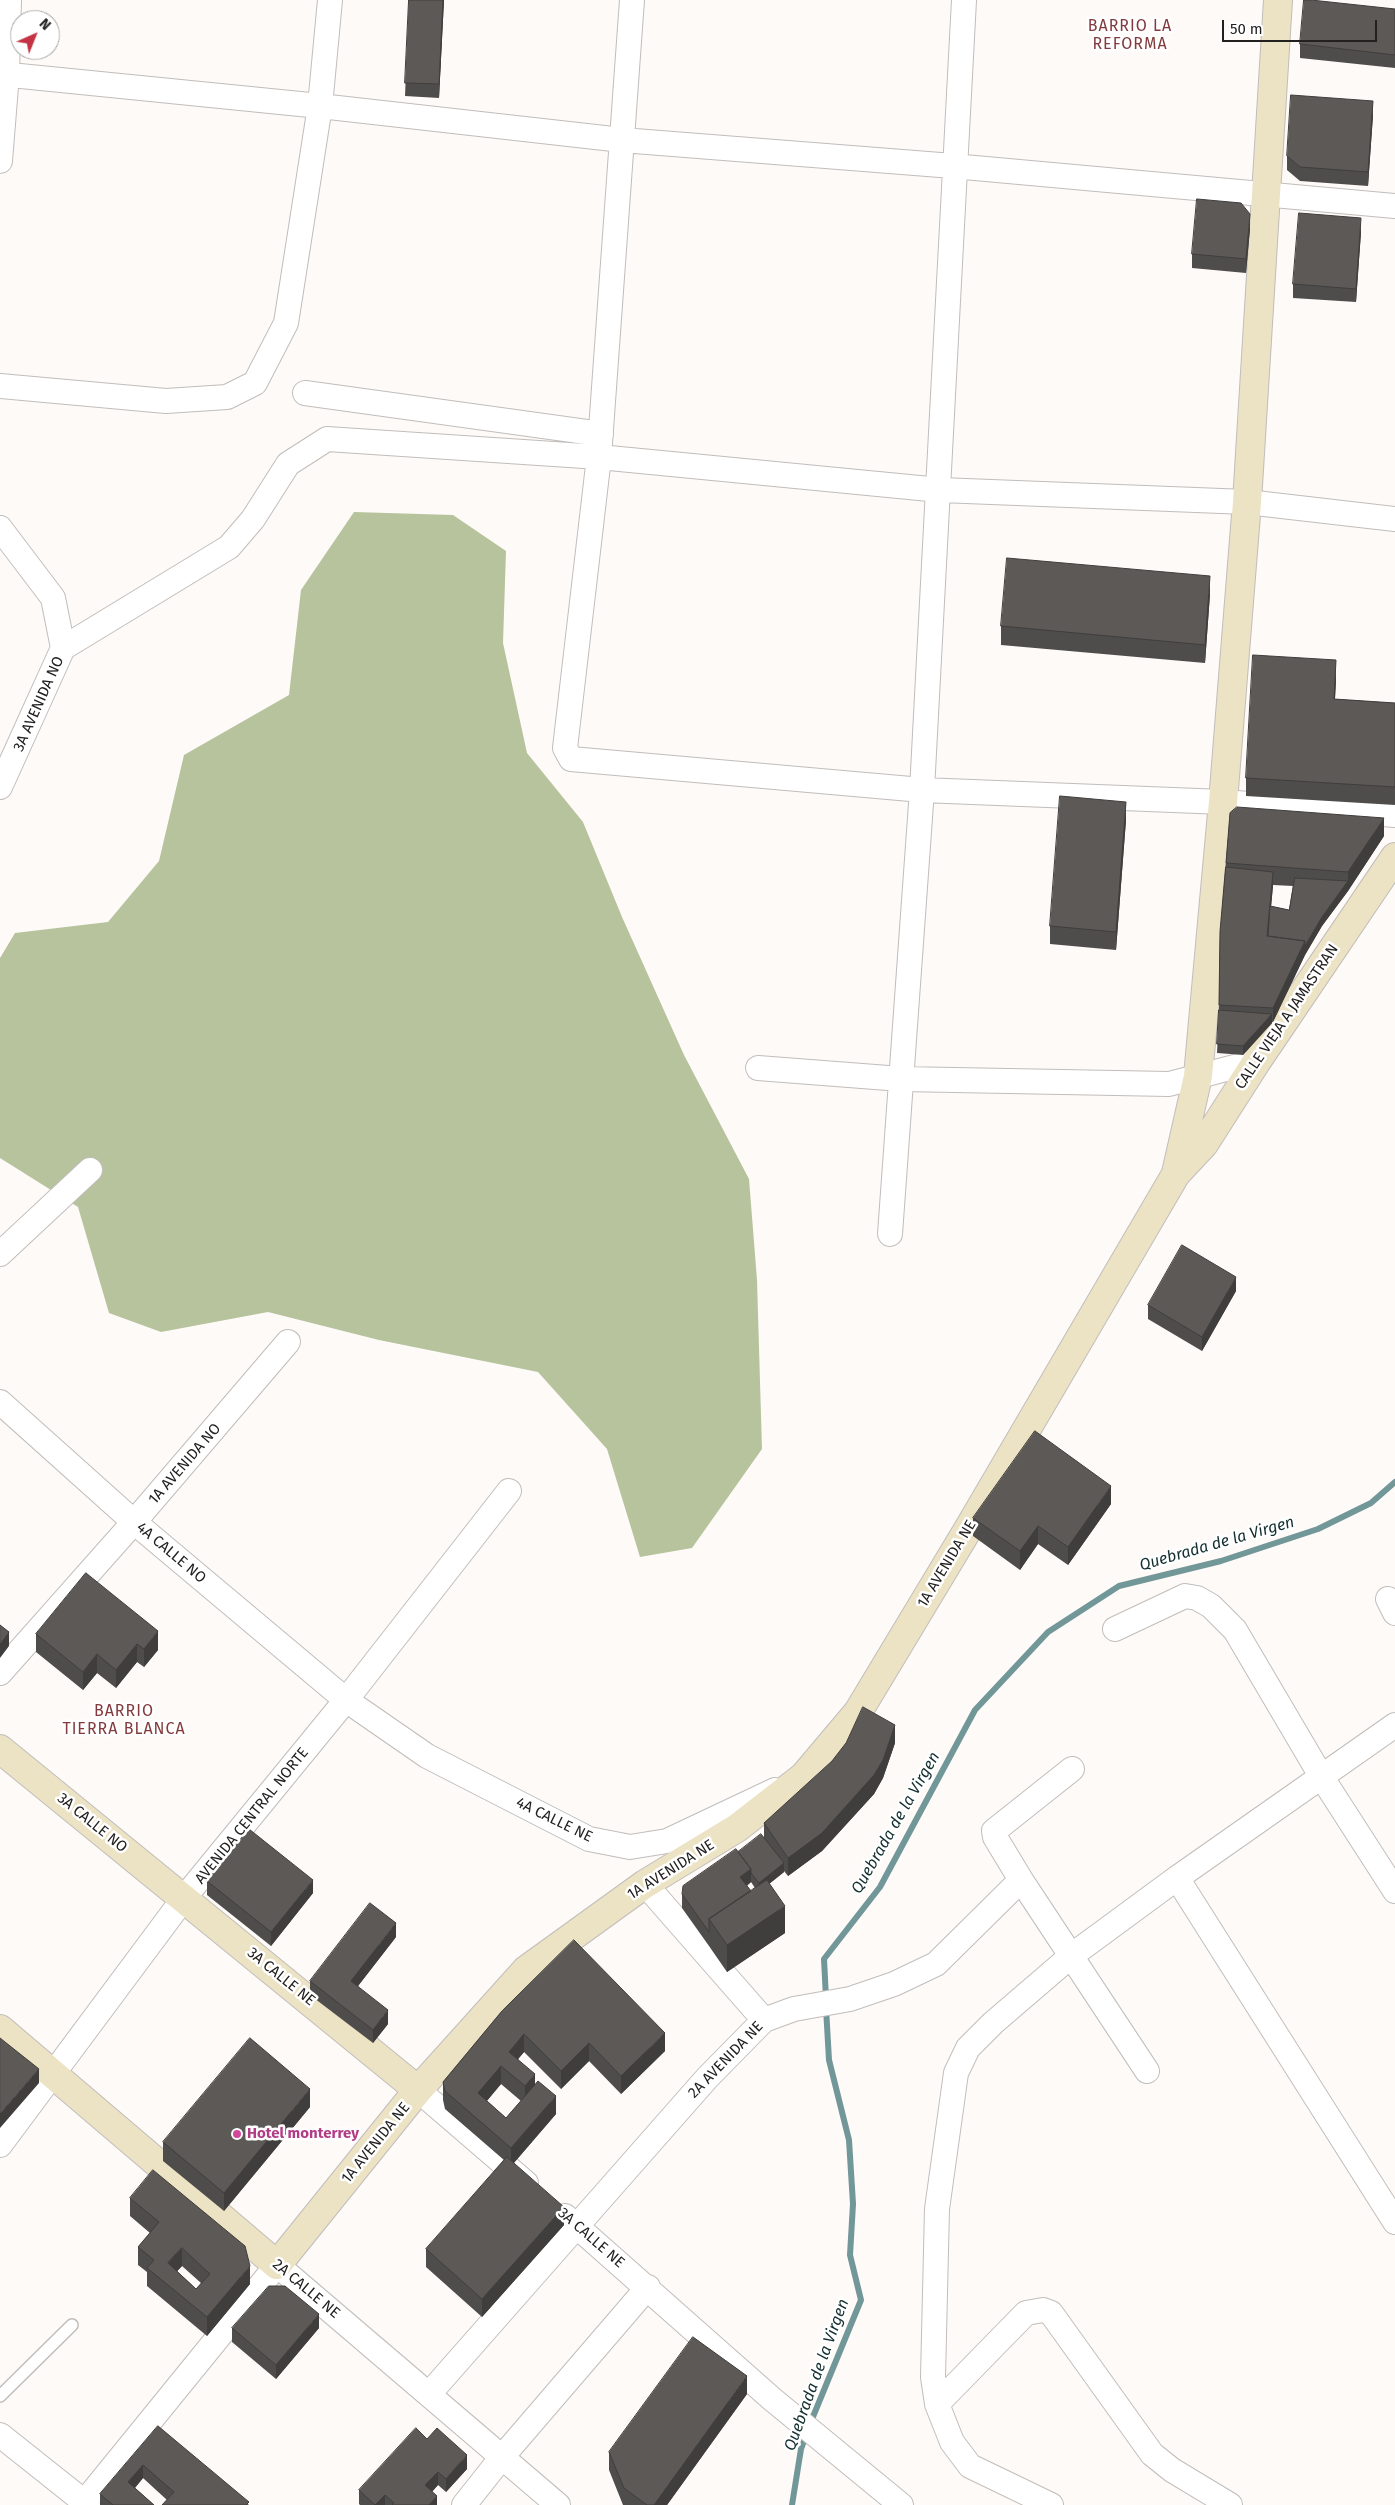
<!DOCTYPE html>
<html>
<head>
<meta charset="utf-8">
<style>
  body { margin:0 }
  #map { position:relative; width:1395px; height:2505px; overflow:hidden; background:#fefaf8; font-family:"Fira Sans",sans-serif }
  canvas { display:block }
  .north { position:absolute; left:10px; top:10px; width:50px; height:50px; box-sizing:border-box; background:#fff; border:1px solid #a7a6a6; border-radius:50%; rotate:44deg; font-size:14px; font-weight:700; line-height:20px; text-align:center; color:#222120 }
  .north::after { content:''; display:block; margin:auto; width:18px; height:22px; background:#c53445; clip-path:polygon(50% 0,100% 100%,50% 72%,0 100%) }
  .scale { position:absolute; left:1222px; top:20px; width:155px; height:22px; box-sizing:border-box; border:2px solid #222120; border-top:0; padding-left:6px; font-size:15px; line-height:18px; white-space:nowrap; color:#222120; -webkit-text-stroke:4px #fff; paint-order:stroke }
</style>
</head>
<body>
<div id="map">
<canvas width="1395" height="2505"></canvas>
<div class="north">N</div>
<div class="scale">50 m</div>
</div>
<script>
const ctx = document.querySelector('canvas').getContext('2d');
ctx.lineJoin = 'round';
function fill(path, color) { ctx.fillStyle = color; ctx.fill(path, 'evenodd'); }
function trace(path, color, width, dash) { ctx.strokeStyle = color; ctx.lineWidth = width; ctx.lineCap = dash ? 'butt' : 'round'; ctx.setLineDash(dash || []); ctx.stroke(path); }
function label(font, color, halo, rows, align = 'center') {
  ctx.font = font + ' "Fira Sans",sans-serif'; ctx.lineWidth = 5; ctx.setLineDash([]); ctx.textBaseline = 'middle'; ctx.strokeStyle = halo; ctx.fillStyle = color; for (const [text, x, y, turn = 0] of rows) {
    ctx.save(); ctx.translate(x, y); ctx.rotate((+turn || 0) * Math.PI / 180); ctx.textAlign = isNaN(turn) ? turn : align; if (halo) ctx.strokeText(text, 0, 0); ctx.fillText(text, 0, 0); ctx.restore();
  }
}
const forest = new Path2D(`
  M354 512 453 515 506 551 503 643 527 753 583 822 622 917 684 1055 749 1179 757 1280 762 1449 692 1548 640 1557 607 1449 538 1372 379 1340 268 1312 161 1332 109 1313 78 1207 0 1158V958L15 933 108 922 159 861 184 755 289 695 301 590Z`);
const stream = new Path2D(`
  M826 1998 824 1959 880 1887 975 1710 1048 1632 1119 1586 1221 1561 1318 1529 1371 1503 1395 1482
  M810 2424 861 2300 850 2255 853 2204 849 2140 829 2060 826 2008
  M792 2505 801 2449 807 2433`);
const lane = new Path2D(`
  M0 2396 72 2325`);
const street = new Path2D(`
  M632 0 599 457 565 748 571 759 922 790 1223 802 1395 815
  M0 74 320 106 622 140 953 166 1395 206
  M0 161 7 74 9 0
  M0 386 166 401 227 397 255 383 286 323 320 106 330 0
  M305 393 601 434
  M0 528 53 598 63 648
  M63 648 229 547 253 519 288 464 327 439 599 457 940 490 1247 502 1395 519
  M0 787 63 648
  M758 1068 901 1079 1169 1084 1257 1061
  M890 1234 922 790 964 0
  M0 1254 90 1170
  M0 1402 134 1522 346 1700 427 1756 589 1839 630 1847 667 1841 775 1790
  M1388 1599 1395 1613
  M1115 1629 1185 1596 1197 1598 1211 1606 1235 1630 1321 1776 1395 1891
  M0 1673 134 1522 288 1342
  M1177 1878 1395 2222
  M1021 1880 995 1837 994 1831 1072 1769
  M645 1884 764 2020
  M418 2090 526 2183
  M0 2145 184 1898 346 1700 509 1491
  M565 2216 772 2399 901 2505
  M429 2394 707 2078 764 2020 794 2009 850 1999 894 1984 936 1964 1021 1880 1147 2071
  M937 2404 1026 2313 1043 2310 1051 2313 1152 2454 1172 2470 1230 2505
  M0 2435 88 2505
  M82 2505 277 2265 558 2505
  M464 2505 502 2457 648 2287
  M1051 2505 970 2466 952 2442 937 2404 933 2377 937 2209 956 2073 968 2048 993 2023 1071 1956 1177 1878 1395 1725`);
const secondary = new Path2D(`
  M1176 1173 1198 1076 1223 802 1247 502 1278 0
  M0 1749 418 2090
  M0 2029 277 2265 418 2090 526 1970 645 1884 737 1828 804 1776 858 1712 970 1526 1176 1174 1204 1144 1257 1061 1395 857`);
const wall = new Path2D(`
  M409 0H444L439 98 405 96Z
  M1395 9V68L1300 58V44Z
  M1373 115 1368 186 1300 181 1287 170V156Z
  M1250 228 1246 273 1192 268V254Z
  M1361 232 1356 302 1293 298V284Z
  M1210 594 1205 663 1001 645V626Z
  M1336 679 1335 699 1395 703V805L1246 796V778Z
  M1230 813 1384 836 1348 891 1322 926 1305 955 1273 1022H1272V1023L1243 1055 1217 1053 1219 1010 1220 932ZM1273 885 1293 886 1289 910 1271 906Z
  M1126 820 1116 950 1050 944V926Z
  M1236 1291 1202 1351 1148 1319V1305Z
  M1111 1504 1068 1565 1038 1544 1020 1570 973 1536V1518Z
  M86 1573 158 1650 144 1667 137 1662 116 1688 97 1673 83 1690 36 1652V1634Z
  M895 1743 883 1778 874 1794 822 1851 788 1876 784 1871V1872L769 1884 785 1933 727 1972 709 1946 682 1908V1894L738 1852 764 1837V1823ZM751 1882 755 1888 751 1891 747 1886Z
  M207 1881 313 1893 271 1946 207 1895Z
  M396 1937 358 1986 388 2024 373 2043 310 1995V1981Z
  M502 2011 665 2051 621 2094 589 2061 561 2089 524 2052 518 2059 535 2085 556 2114 514 2163 564 2225 482 2317 426 2267V2249L504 2160 445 2109 443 2100V2082ZM501 2084 521 2101 506 2118 487 2101Z
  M310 2107 224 2211 163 2161V2142Z
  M130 2198 250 2284 207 2336 147 2286V2272L138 2265V2247L150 2233 130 2216ZM182 2266 201 2283 196 2289 177 2271Z
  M232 2328H319L276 2379 232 2342Z
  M747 2394 667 2505H623L609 2470V2452Z
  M158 2426 249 2505 167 2500 143 2478 135 2488 154 2505H100V2494Z
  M427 2439 467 2469 446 2492 438 2485 432 2492 437 2505H360L359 2504V2490Z`);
const shadedWall = new Path2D(`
  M443 0H444L439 98V84Z
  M1373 101V115L1368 186V172Z
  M1250 214V228L1246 273V259Z
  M1361 218V232L1356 302V289Z
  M1210 576V594L1205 663V645Z
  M1336 660V679L1334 717V699Z
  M1126 802V820L1116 950V932Z
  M1384 818V836L1348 891 1322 926 1305 955 1273 1022V1008L1305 941 1348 881V872Z
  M1273 872V886L1268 941H1267Z
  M1272 1014V1023L1243 1055V1046Z
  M1236 1277V1291L1202 1351V1337Z
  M1111 1486V1504L1068 1565V1547Z
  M1038 1526V1544L1020 1570V1551Z
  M158 1631V1650L144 1667V1649Z
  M9 1632V1646L0 1658V1644Z
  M137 1644V1662L116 1688V1670Z
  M97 1654V1673L83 1690V1672Z
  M895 1725V1743L883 1778 874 1794 822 1851 788 1876V1858Z
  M784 1863V1872L759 1892V1883Z
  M751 1869V1882L740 1890V1877Z
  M313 1880V1893L271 1946V1932Z
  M785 1906V1933L727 1972V1945Z
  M396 1923V1937L351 1995V1981Z
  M388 2010V2024L373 2043V2030Z
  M665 2033V2051L621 2094V2076Z
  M524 2034V2052L509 2070V2052Z
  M589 2043V2061L561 2089V2071Z
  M501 2066V2084L478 2111V2093Z
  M39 2069V2083L0 2128V2114Z
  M535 2074V2092L525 2104V2086Z
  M310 2089V2107L224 2211V2193Z
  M556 2096V2114L511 2166V2148Z
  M564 2207V2225L482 2317V2299Z
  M182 2248V2266L168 2281V2263Z
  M250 2266V2284L207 2336V2317Z
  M319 2314V2328L276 2379V2365Z
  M747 2376V2394L667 2505H654Z
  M467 2455V2469L446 2492V2479Z
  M143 2465V2478L128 2496V2482Z
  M438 2472V2485L425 2499V2485Z
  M385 2495V2505H375Z
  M437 2496V2505H429Z`);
const building = new Path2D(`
  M409 0H443L439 84 405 83Z
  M1304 0H1311L1395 9V55L1300 44Z
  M1291 95 1373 101 1368 172 1300 167 1287 156Z
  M1197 199 1241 203 1250 214 1246 259 1192 254Z
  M1299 213 1361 218 1356 289 1293 284Z
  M1007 558 1210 576 1205 645 1001 626Z
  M1253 655 1336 660 1334 699 1395 703V787L1246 778Z
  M1060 796 1126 802 1116 932 1050 926Z
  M1237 807 1384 818 1348 872 1226 863 1230 813Z
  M1226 867 1273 872 1267 936 1305 941 1273 1008 1219 1005 1220 932Z
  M1295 878 1348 881 1322 917 1305 946V941L1268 936 1270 906 1289 910Z
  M1219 1010 1272 1014 1243 1046 1217 1044Z
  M1182 1245 1236 1277 1202 1337 1148 1305Z
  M1035 1431 1111 1486 1068 1547 1038 1526 1020 1551 973 1518Z
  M86 1573 158 1631 144 1649 137 1644 116 1670 97 1654 83 1672 36 1634Z
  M0 1625 9 1632 0 1644Z
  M863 1707 895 1725 883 1760 874 1775 822 1833 788 1858 764 1823 832 1761 846 1743Z
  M249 1829 313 1880 271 1932 207 1881Z
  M761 1834 784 1863 759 1883 751 1873V1869L738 1852Z
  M736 1849 751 1869 740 1877 751 1891 709 1919V1932L682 1894 683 1886Z
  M767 1880 785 1906 727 1945 709 1919Z
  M370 1903 396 1923 351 1981 388 2010 373 2030 310 1981Z
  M574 1940 665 2033 621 2076 589 2043 561 2071 524 2034 509 2052 535 2074 525 2086 501 2066 478 2093 506 2118 538 2081 556 2096 511 2148 445 2091 443 2082 502 2011Z
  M0 2038 39 2069 0 2114Z
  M250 2038 310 2089 224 2193 163 2142Z
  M507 2157 564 2207 482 2299 426 2249Z
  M153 2170 245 2246 250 2266 207 2317 147 2268 154 2260 138 2247 159 2222 130 2198ZM182 2248 210 2274 196 2289 168 2263Z
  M269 2286H285L319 2314 276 2365 232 2328Z
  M693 2337 747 2376 654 2505H647L624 2488 609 2452Z
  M158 2426 249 2502 246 2505H162L174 2492 143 2465 128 2482 154 2505H113L100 2494Z
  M416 2428 427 2439 437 2428 467 2455 446 2479 438 2472 425 2485 437 2496 429 2505H392L394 2503 385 2495 375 2505 359 2490Z`);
const markers = [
  [237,2134,5,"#d1479c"]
];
const streetNames = [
  ["3A AVENIDA NO",39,704,-66],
  ["CALLE VIEJA A JAMASTRAN",1287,1017,-56],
  ["1A AVENIDA NO",185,1464,-49],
  ["4A CALLE NO",171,1553,40],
  ["1A AVENIDA NE",947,1564,-59],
  ["AVENIDA CENTRAL NORTE",252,1816,-51],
  ["4A CALLE NE",554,1820,26],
  ["3A CALLE NO",92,1823,39],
  ["1A AVENIDA NE",671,1870,-32],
  ["3A CALLE NE",281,1977,39],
  ["2A AVENIDA NE",726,2060,-46],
  ["1A AVENIDA NE",376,2143,-51],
  ["3A CALLE NE",591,2238,41],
  ["2A CALLE NE",306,2289,40]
];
const hotelNames = [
  ["Hotel monterrey",247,2134]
];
const neighbourhoodNames = [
  ["BARRIO LA",1130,27],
  ["REFORMA",1130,45],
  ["BARRIO",124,1712],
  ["TIERRA BLANCA",124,1730]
];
const waterNames = [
  ["Quebrada de la Virgen",1217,1544,-16],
  ["Quebrada de la Virgen",896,1823,-60],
  ["Quebrada de la Virgen",817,2375,-70]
];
fill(forest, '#b6c39c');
trace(stream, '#729798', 6);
trace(lane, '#c1bdbb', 14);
trace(street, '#c1bdbb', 26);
trace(secondary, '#c1bdbb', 30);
trace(lane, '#fff', 11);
trace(street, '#fff', 24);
trace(secondary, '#ece2c4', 28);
fill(wall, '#4f4d4b');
fill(shadedWall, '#403e3d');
fill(building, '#5c5957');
trace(building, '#403e3d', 1);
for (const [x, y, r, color] of markers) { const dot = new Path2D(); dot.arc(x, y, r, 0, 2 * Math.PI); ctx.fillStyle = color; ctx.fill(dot); trace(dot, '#fff', 2); }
label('15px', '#222120', '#fff', streetNames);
label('bold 15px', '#b23c85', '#fff', hotelNames, 'left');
ctx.letterSpacing = '1px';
label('16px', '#823a3d', '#fff', neighbourhoodNames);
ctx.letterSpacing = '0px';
label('italic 16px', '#132f30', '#fff', waterNames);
</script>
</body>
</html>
